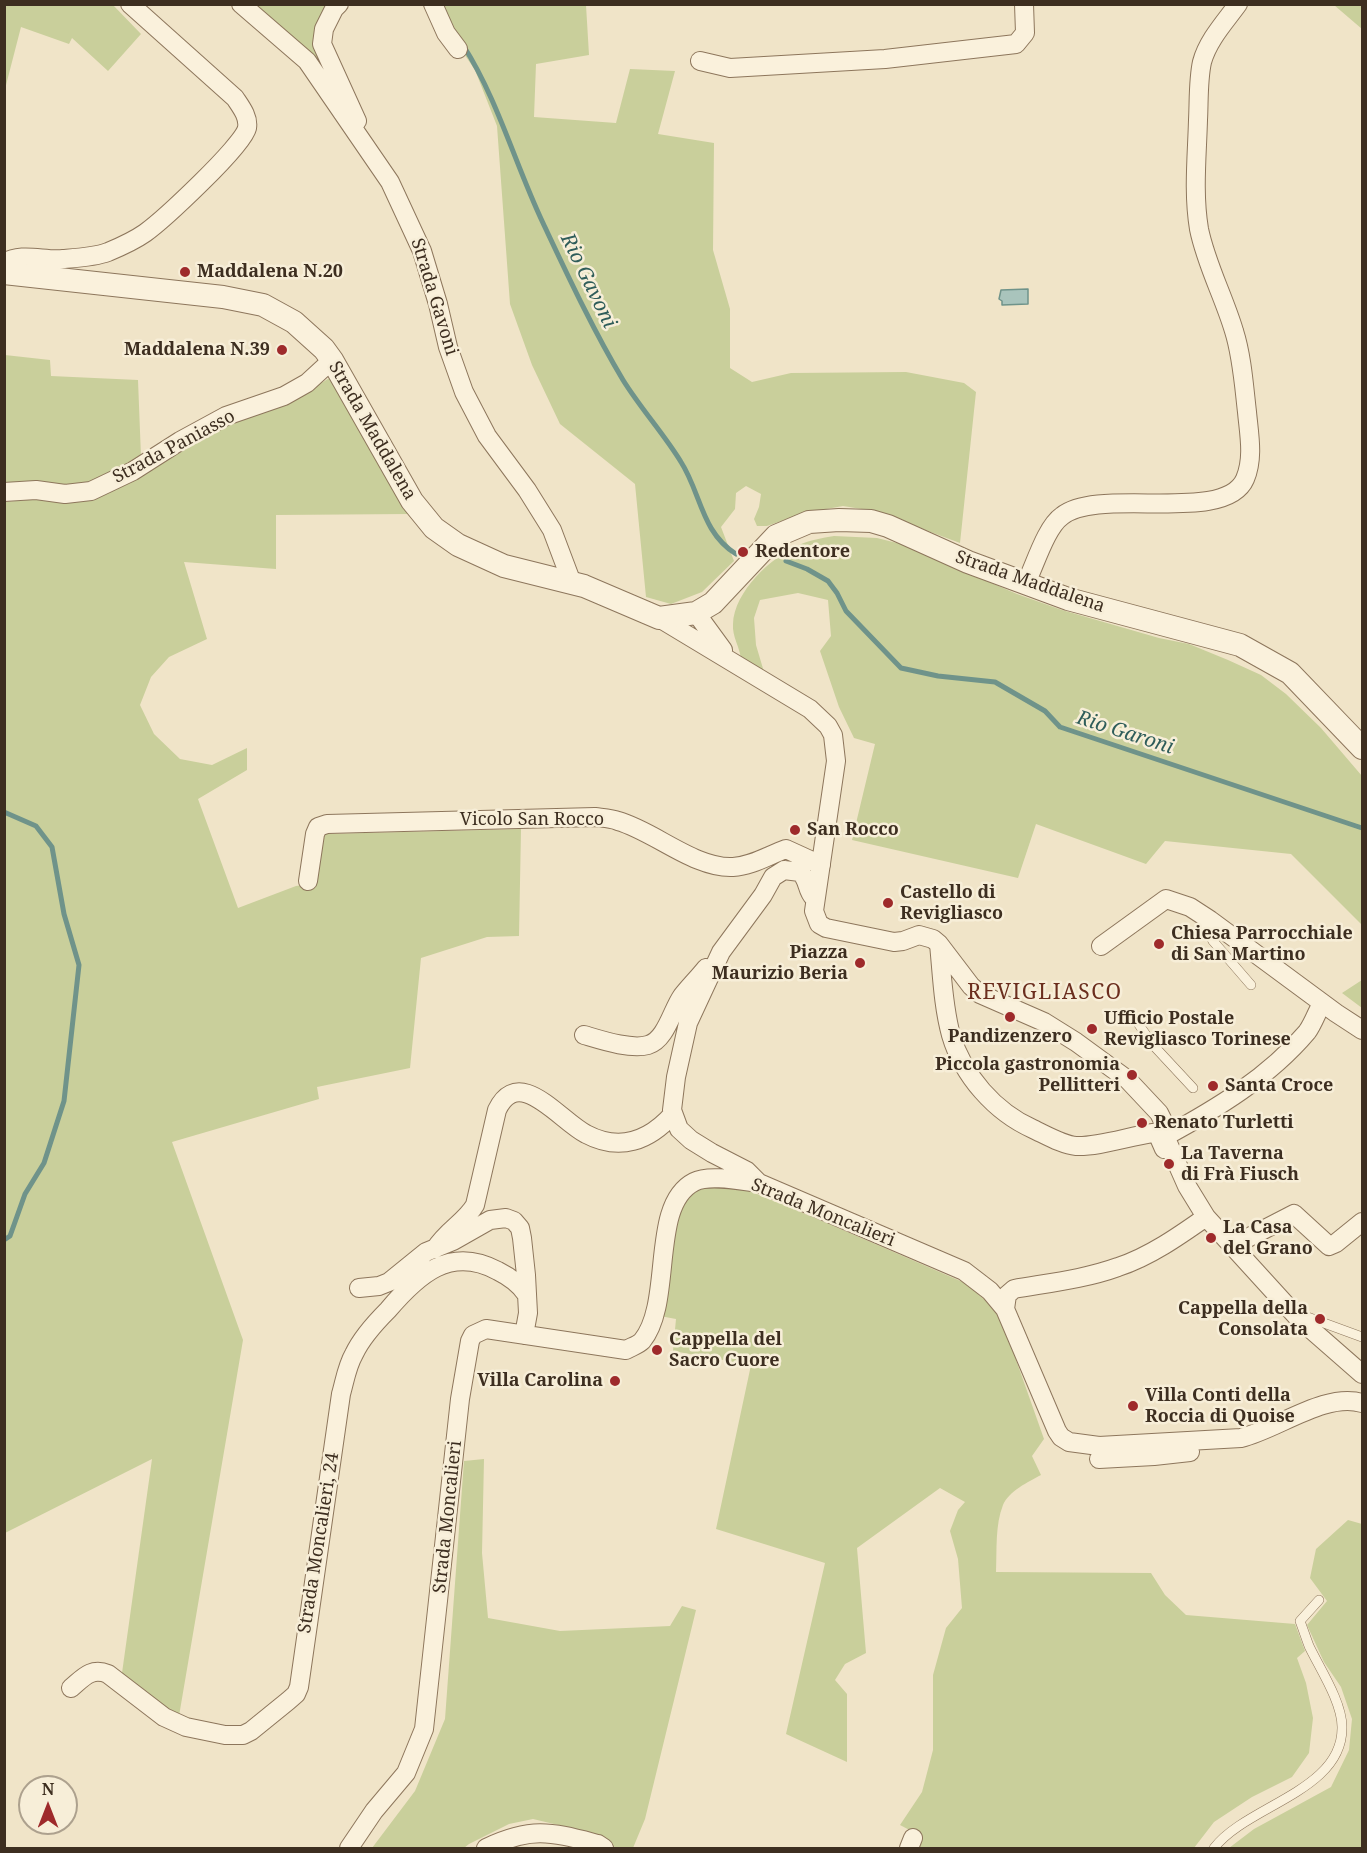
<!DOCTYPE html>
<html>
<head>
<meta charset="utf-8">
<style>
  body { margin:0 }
  #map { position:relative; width:1367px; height:1853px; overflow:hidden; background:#f0e4c8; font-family:"Noto Serif",serif }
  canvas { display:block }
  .frame { position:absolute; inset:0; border:6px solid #3d2e20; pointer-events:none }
  .north { position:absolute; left:18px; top:1775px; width:60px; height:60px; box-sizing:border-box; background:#f7eed8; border:2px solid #ada18e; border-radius:50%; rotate:0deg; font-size:16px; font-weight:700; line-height:24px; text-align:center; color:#3d2e20 }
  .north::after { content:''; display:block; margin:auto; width:21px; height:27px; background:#9e2a2b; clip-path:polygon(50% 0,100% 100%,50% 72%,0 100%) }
</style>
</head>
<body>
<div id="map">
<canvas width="1367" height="1853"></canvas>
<div class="frame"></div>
<div class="north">N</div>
</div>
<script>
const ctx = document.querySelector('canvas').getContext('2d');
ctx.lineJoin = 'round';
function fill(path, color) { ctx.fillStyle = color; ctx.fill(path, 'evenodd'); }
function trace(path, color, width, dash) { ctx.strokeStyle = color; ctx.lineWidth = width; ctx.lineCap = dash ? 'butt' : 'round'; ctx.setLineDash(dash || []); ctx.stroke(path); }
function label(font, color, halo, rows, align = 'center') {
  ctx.font = font + ' "Noto Serif",serif'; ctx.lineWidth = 5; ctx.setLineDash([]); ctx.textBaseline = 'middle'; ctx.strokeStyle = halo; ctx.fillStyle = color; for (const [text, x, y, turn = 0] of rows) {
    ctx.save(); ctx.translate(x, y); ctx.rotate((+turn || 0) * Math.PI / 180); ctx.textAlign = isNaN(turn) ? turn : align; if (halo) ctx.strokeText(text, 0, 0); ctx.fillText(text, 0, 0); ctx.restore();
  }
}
const green = new Path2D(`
  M5 4 113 5 141 34 108 71 72 38 69 44 21 27 5 89Z
  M255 5H330L319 24 342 97Z
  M437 5H586L589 55 536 64 534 117 616 123 630 69 675 71 658 134 714 143 713 250 730 309V368L752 382 791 373 906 372 964 383 976 392 960 543 874 511 843 506 804 513 767 526H757L754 519 759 507 761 494 746 486 736 493 735 509 721 527 734 561 702 592 671 604 646 597 635 484 560 424 532 365 510 304 497 126 475 70 443 23Z
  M1334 5H1362V29Z
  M5 355 50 360 51 376 138 380 141 457 97 482 62 486H5Z
  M331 377 409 514 276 515V569L184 562 207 639 169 657 151 677 140 705 154 734 180 759 212 765 247 748V770L198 799 238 908 296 886 315 883 325 834 521 829 519 936 487 937 421 958 410 1068 317 1087 319 1099 172 1142 243 1340 179 1716 164 1709 122 1673 152 1459 5 1533V502L37 499 141 475 231 423 294 400Z
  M834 536 877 538 901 544 1017 594 1062 610 1159 638 1189 644 1228 660 1261 675 1286 694 1321 728 1362 776V925L1291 854 1165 841 1146 864 1036 824 1018 878 852 840 875 744 854 738 839 707 820 651 831 636 828 600 798 593 760 600 754 618 756 645 764 672 741 660C740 647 732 637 733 624 734 592 771 557 799 545 810 540 822 538 834 536Z
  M1362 980V1008L1342 993Z
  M701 1186 740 1187 820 1220 965 1283 985 1300 1002 1320 1044 1439 1032 1456 1041 1475C1028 1482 1009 1491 1003 1505 995 1525 997 1550 996 1572L1151 1573 1165 1595 1186 1615 1295 1624 1305 1651 1297 1658 1306 1683 1313 1718 1309 1753 1292 1777 1252 1797 1214 1822 1194 1848H915L919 1835 900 1825 922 1792 933 1750V1675L946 1628 962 1608 958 1559 950 1531 958 1510 965 1502 940 1488 857 1548 866 1653 845 1664 835 1680 847 1694V1762L786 1734 825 1563 716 1529 751 1365 673 1351 676 1319 660 1316 677 1209Z
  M484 1459 482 1553 488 1618 560 1631 670 1626 682 1606 696 1610 645 1819 633 1848H616L604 1839 575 1829 533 1819 509 1824 469 1844 464 1848H372L415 1791 445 1719 464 1461Z
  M1348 1520 1362 1524V1848H1229L1254 1829 1331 1787 1349 1750 1352 1719 1341 1687 1324 1662 1307 1625 1327 1601 1310 1578 1316 1549Z`);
const water = new Path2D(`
  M1028 289V304L1002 305V301L999 299 1001 290Z`);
const stream = new Path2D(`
  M463 45C498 100 515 164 543 223 568 276 593 330 623 380 641 409 664 434 681 462 701 493 701 532 736 554
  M786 561 807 569 828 581 837 593 846 611 901 668 938 676 995 682 1045 711 1060 727 1362 828
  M4 812 36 826 52 847 64 914 79 965 64 1101 44 1163 25 1194 10 1236 4 1240`);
const service = new Path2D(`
  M1200 917 1213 941 1251 985
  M1133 1016 1153 1045 1193 1088
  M1302 1315 1362 1337
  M1214 1848C1247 1805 1343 1791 1342 1727 1342 1702 1320 1669 1309 1646 1306 1638 1303 1629 1300 1621L1319 1600`);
const minor = new Path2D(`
  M241 4 307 61 390 182 422 251 438 304 448 347 464 392 487 436 527 490 552 530 572 583
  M339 4 334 9 324 29 322 44 357 121
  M433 4 446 33 458 49
  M700 61 730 68 885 59 1016 44 1025 33 1024 4
  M4 263C21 252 44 261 63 259 76 258 95 257 108 252 120 247 135 240 145 233 163 220 243 146 247 128 249 117 241 107 235 98L130 4
  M4 492 36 490 65 494 91 491 133 471 180 441 226 416 284 396 307 383 332 360
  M1026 583C1035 565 1046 527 1062 516 1099 486 1225 525 1245 479 1254 458 1249 434 1247 412 1244 386 1242 356 1234 331 1224 297 1206 264 1199 229 1193 193 1197 156 1198 120 1199 102 1198 80 1202 62 1208 40 1225 22 1238 4
  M696 613 723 650
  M659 618 810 709 828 726 833 735 836 761 814 911 819 924 826 928 894 942 903 941 919 935 933 939 939 944 971 986 980 994 1044 1022 1076 1042 1128 1080 1159 1113 1164 1123 1168 1143 1187 1186 1206 1217 1298 1318 1362 1374
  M308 881 315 834 318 827 327 824 595 817C603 818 611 818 618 821 654 831 695 869 733 867 752 866 769 855 786 849L821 865
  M939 944C942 974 943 1006 951 1035 963 1076 995 1112 1033 1129 1046 1135 1063 1145 1076 1146 1099 1147 1130 1136 1153 1133H1157L1164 1149
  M1101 946 1166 899 1190 907 1210 920 1336 1013 1362 1030
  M584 1035C601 1040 631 1050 648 1045 666 1040 672 1010 682 996 689 987 698 978 706 968
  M1166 1136C1216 1109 1269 1077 1307 1032 1313 1024 1317 1012 1322 1003
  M759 1183 747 1171 712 1153 691 1140 679 1129 672 1110 676 1077 688 1023 721 952 763 895 773 877 784 870 800 872C809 880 806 890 814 898
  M1232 1246 1294 1214 1329 1246 1336 1243 1362 1222
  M435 1249C447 1230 465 1222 475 1205L497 1110C519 1064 560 1121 586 1134 620 1152 649 1141 673 1114
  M359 1288 379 1286 389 1282 426 1252 453 1241 490 1220 506 1218 514 1221 520 1228 522 1238 526 1275 528 1313 524 1335
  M1005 1309 1007 1295 1014 1289C1048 1283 1085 1279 1118 1267 1149 1257 1179 1236 1206 1217
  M1099 1459 1154 1456 1190 1452
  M71 1688C83 1678 91 1667 108 1674L164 1717 186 1727 225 1735H243L251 1731 288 1701 296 1694 299 1687 341 1394C345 1380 347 1366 354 1354 362 1337 375 1323 388 1310 418 1275 450 1245 498 1271 510 1277 519 1283 526 1294
  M349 1848 374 1811 406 1773 424 1729 460 1399 470 1341 473 1335 486 1329 626 1350C631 1347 638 1345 642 1341 674 1302 649 1205 694 1182 709 1174 742 1181 759 1183L964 1271 990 1291 1005 1309 1057 1431 1061 1437 1069 1442 1099 1446 1241 1438C1278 1429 1325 1392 1362 1403
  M486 1848C532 1826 551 1832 598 1844L604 1848
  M909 1848 913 1838`);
const tertiary = new Path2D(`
  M4 273 223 297 263 305 294 322 324 349 332 360 412 501 434 528 458 545 504 566 584 586 659 618 696 613 713 603 776 536 809 522 839 520 871 521 888 526 968 562 1068 599 1240 645 1290 673 1362 748`);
const markers = [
  [185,272,6,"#9e2a2b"],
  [282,350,6,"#9e2a2b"],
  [743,552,6,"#9e2a2b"],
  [795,830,6,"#9e2a2b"],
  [888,903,6,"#9e2a2b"],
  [1159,944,6,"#9e2a2b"],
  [860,963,6,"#9e2a2b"],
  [1010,1017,6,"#9e2a2b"],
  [1092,1029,6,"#9e2a2b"],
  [1132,1075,6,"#9e2a2b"],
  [1213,1086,6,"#9e2a2b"],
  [1142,1123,6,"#9e2a2b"],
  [1169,1164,6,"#9e2a2b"],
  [1211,1238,6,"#9e2a2b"],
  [1320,1319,6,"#9e2a2b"],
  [657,1350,6,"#9e2a2b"],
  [615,1381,6,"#9e2a2b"],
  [1133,1406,6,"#9e2a2b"]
];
const poiNames = [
  ["Maddalena N.20",197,272],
  ["Maddalena N.39",270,350,"right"],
  ["Redentore",755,552],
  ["San Rocco",807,830],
  ["Castello di",900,893],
  ["Revigliasco",900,914],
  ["Chiesa Parrocchiale",1171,934],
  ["di San Martino",1171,955],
  ["Piazza",848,953,"right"],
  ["Maurizio Beria",848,974,"right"],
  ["Ufficio Postale",1104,1019],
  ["Revigliasco Torinese",1104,1040],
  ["Pandizenzero",1010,1037,"center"],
  ["Piccola gastronomia",1120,1065,"right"],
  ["Pellitteri",1120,1086,"right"],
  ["Santa Croce",1225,1086],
  ["Renato Turletti",1154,1123],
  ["La Taverna",1181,1154],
  ["di Frà Fiusch",1181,1175],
  ["La Casa",1223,1228],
  ["del Grano",1223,1249],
  ["Cappella della",1308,1309,"right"],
  ["Consolata",1308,1330,"right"],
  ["Cappella del",669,1340],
  ["Sacro Cuore",669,1361],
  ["Villa Carolina",603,1381,"right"],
  ["Villa Conti della",1145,1396],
  ["Roccia di Quoise",1145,1417]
];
const streetNames = [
  ["Strada Gavoni",434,297,73],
  ["Strada Maddalena",372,431,60],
  ["Strada Paniasso",174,447,-28],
  ["Strada Maddalena",1030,582,19],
  ["Vicolo San Rocco",532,820],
  ["Strada Moncalieri",823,1213,22],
  ["Strada Moncalieri",448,1517,-84],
  ["Strada Moncalieri, 24",319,1543,-81]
];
const waterNames = [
  ["Rio Gavoni",588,281,64],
  ["Rio Garoni",1125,733,18]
];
const quarterNames = [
  ["REVIGLIASCO",1045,993]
];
fill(green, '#c9cf9b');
fill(water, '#a9c4bc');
trace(water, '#6f938a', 1.5);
trace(stream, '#6f938a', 5);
trace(service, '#8d765c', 10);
trace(minor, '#8d765c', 20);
trace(tertiary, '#8d765c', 24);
trace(service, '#faf1dc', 9);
trace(minor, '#faf1dc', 18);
trace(tertiary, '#faf1dc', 22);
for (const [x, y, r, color] of markers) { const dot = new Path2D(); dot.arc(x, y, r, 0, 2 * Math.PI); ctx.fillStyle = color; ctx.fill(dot); trace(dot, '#f7eed8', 2); }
label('bold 18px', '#3d2e20', '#f7eed8', poiNames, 'left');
label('18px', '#3d2e20', '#f7eed8', streetNames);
label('italic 20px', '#2f5d5a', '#f7eed8', waterNames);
ctx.letterSpacing = '1.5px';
label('21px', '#6b2e1e', '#f7eed8', quarterNames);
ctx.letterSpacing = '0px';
</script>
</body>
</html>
